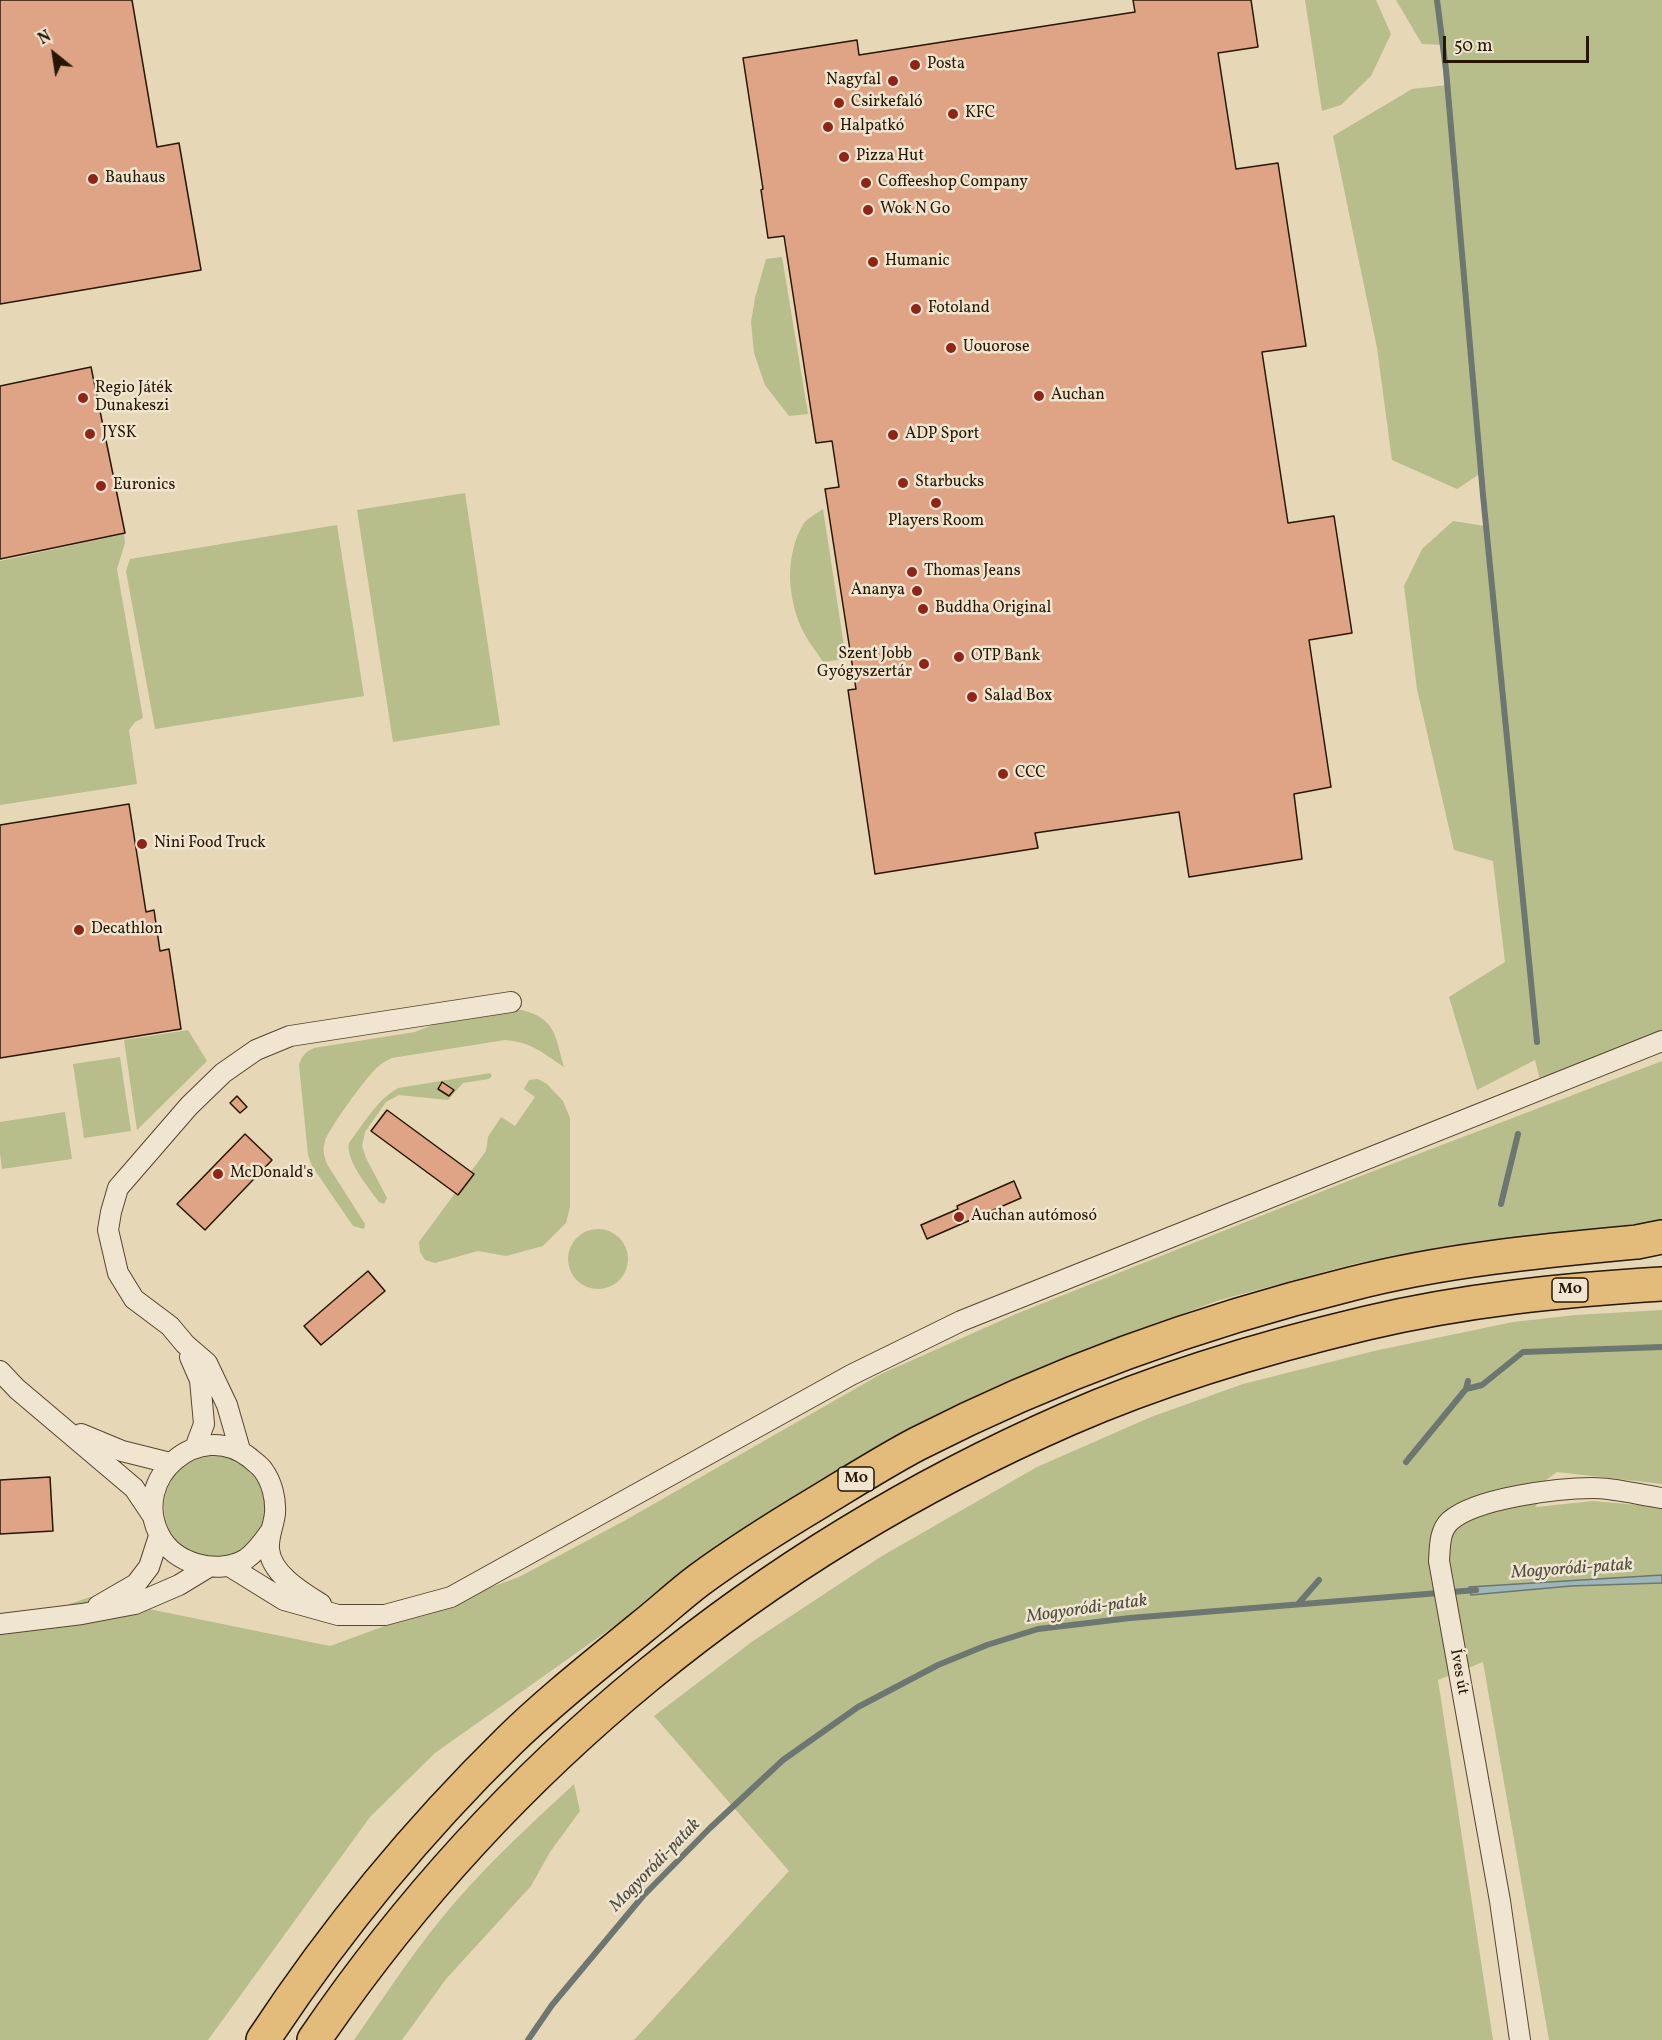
<!DOCTYPE html>
<html>
<head>
<meta charset="utf-8">
<style>
  body { margin:0 }
  #map { position:relative; width:1662px; height:2040px; overflow:hidden; background:#e6d7b6; font-family:Vollkorn,serif }
  canvas { display:block }
  .north { position:absolute; left:24px; top:24px; width:60px; height:60px; -webkit-text-stroke:4px #efe5d0; paint-order:stroke; rotate:330deg; font-size:16px; font-weight:700; line-height:24px; text-align:center; color:#271600 }
  .north::after { content:''; display:block; margin:auto; width:21px; height:27px; background:#271600; clip-path:polygon(50% 0,100% 100%,50% 72%,0 100%) }
  .scale { position:absolute; left:1443px; top:36px; width:146px; height:27px; box-sizing:border-box; border:3px solid #271600; border-top:0; padding-left:8px; font-size:18px; line-height:21px; white-space:nowrap; color:#271600; -webkit-text-stroke:4px #efe5d0; paint-order:stroke }
</style>
</head>
<body>
<div id="map">
<canvas width="1662" height="2040"></canvas>
<div class="north">N</div>
<div class="scale">50 m</div>
</div>
<script>
const ctx = document.querySelector('canvas').getContext('2d');
ctx.lineJoin = 'round';
function fill(path, color) { ctx.fillStyle = color; ctx.fill(path, 'evenodd'); }
function trace(path, color, width, dash) { ctx.strokeStyle = color; ctx.lineWidth = width; ctx.lineCap = dash ? 'butt' : 'round'; ctx.setLineDash(dash || []); ctx.stroke(path); }
function label(font, color, halo, rows, align = 'center') {
  ctx.font = font + ' Vollkorn,serif'; ctx.lineWidth = 5; ctx.setLineDash([]); ctx.textBaseline = 'middle'; ctx.strokeStyle = halo; ctx.fillStyle = color; for (const [text, x, y, turn = 0] of rows) {
    ctx.save(); ctx.translate(x, y); ctx.rotate((+turn || 0) * Math.PI / 180); ctx.textAlign = isNaN(turn) ? turn : align; if (halo) ctx.strokeText(text, 0, 0); ctx.fillText(text, 0, 0); ctx.restore();
  }
}
const green = new Path2D(`
  M1305 0H1376L1391 34 1371 76 1341 105 1322 111Z
  M1396 0H1662V1030L1540 1080 1535 1060 1477 1090 1449 997 1505 962 1493 861 1454 850 1417 689 1404 586 1422 549 1453 521 1485 526 1481 473 1457 489 1392 460 1377 348 1333 136 1412 89 1447 85 1444 45 1422 44Z
  M782 257 808 414 789 416 765 385 754 353 751 322 755 298 766 259Z
  M465 493 500 725 393 742 357 510Z
  M823 509 846 659 823 662C816 651 806 639 801 627 787 595 785 554 804 523 808 518 817 513 823 509Z
  M337 525 364 696 155 729 126 571 130 559Z
  M124 534 125 543 117 569 143 718 135 722 129 730 137 784 0 805V561Z
  M521 1010C556 1018 555 1036 564 1067 543 1053 531 1042 505 1040L392 1058C388 1060 383 1062 380 1065 368 1074 330 1127 325 1141 322 1150 324 1156 327 1164L365 1224 364 1229 353 1226 312 1166 308 1155 299 1065C302 1056 305 1052 314 1048L415 1032 435 1024Z
  M188 1030 207 1061 137 1130 124 1040Z
  M120 1057 131 1131 84 1138 73 1064Z
  M1662 1061V1221L1472 1242 1354 1264 1220 1300 1103 1343 963 1403 842 1469 764 1516 630 1615 435 1753 370 1817 208 2040H0V1628L90 1597 330 1646 519 1577 624 1521 881 1374 1016 1314 1358 1177Z
  M490 1073 492 1076 489 1079 463 1083 448 1100 399 1095 386 1102 365 1132 362 1146 366 1158 387 1198 384 1204 379 1202C369 1188 345 1160 349 1143 364 1123 377 1100 398 1088Z
  M538 1079 547 1084 563 1101 570 1118V1207L566 1223 543 1246 506 1256 478 1251 435 1263 425 1260 420 1252 419 1242 486 1151 488 1137 501 1117 515 1126 535 1097 524 1089 529 1080Z
  M65 1112 72 1159 2 1169 0 1153V1122Z
  M568 1259a30 30 0 1 1 60 0a30 30 0 1 1-60 0Z
  M1662 1310V1484L1557 1472 1542 1483 1536 1507 1593 1501 1662 1507V2040H1549L1483 1662 1438 1680 1493 2040H634L789 1871 654 1716 753 1641 882 1556 1037 1467 1151 1417 1243 1384 1374 1351 1513 1322 1576 1315Z
  M164 1507a51 51 0 1 1 102 0a51 51 0 1 1-102 0Z
  M574 1784 580 1811 550 1852 531 1886 446 1979 402 2040H354C387 1993 419 1943 457 1900 493 1859 534 1821 574 1784Z`);
const water = new Path2D(`
  M1662 1575V1583L1571 1586 1471 1595 1469 1587Z`);
const stream = new Path2D(`
  M1437 0 1446 70 1483 495 1537 1042
  M1501 1204 1518 1134
  M1466 1389 1482 1385 1523 1352 1662 1347
  M1406 1462 1466 1389 1468 1381
  M1298 1604 1319 1580
  M528 2040 552 2005 643 1896 710 1828 783 1760 858 1707 938 1665 987 1645 1038 1629 1130 1618 1476 1590`);
const building = new Path2D(`
  M0 0H132L157 147 179 143 201 270 0 304Z
  M1133 0H1251L1258 47 1218 53 1236 169 1278 163 1306 346 1262 352 1288 523 1334 516 1352 633 1309 640 1331 787 1294 794 1302 859 1189 877 1179 812 1035 833 1038 848 875 874 848 690 856 689 825 489 839 487 832 441 816 443 784 236 768 238 761 190 763 189 743 58 857 40 859 55 1135 12Z
  M91 367 125 533 0 559V386Z
  M129 804 146 912 154 910 160 951 169 949 181 1029 0 1058V825Z
  M442 1082 454 1090 449 1096 438 1089Z
  M237 1096 247 1107 240 1113 230 1103Z
  M387 1110 474 1174 458 1195 371 1131Z
  M245 1134 272 1160 205 1230 177 1204Z
  M1014 1181 1021 1198 927 1239 921 1225 958 1209 957 1206Z
  M368 1271 385 1291 321 1345 304 1326Z
  M50 1477 53 1531 0 1534V1480Z`);
const street = new Path2D(`
  M190 1357 200 1380 204 1424 195 1448
  M0 1371 17 1389 134 1488 152 1515
  M81 1434 122 1451 170 1463
  M240 1450 227 1405 207 1363 185 1344 170 1326 134 1299 118 1273 108 1230 111 1212 118 1188 189 1106 223 1073 256 1050 290 1036 511 1002
  M270 1532C263 1542 256 1552 246 1559 218 1576 173 1564 159 1534 131 1478 199 1418 250 1458 254 1462 260 1465 263 1470 272 1482 276 1499 275 1513 274 1525 268 1536 269 1549 271 1574 302 1592 321 1604
  M229 1566 284 1600 338 1615H385L451 1597 851 1375 961 1321 1662 1041
  M98 1606 136 1584 149 1567 159 1536
  M0 1624 82 1614 135 1604 179 1585 207 1568
  M1520 2040 1500 1901 1439 1561C1440 1548 1439 1531 1450 1521 1476 1498 1558 1488 1593 1488 1615 1488 1640 1495 1662 1498`);
const highway = new Path2D(`
  M263 2040C334 1932 417 1831 510 1740 551 1700 597 1664 642 1627 661 1612 679 1595 699 1580 737 1552 777 1527 817 1503 850 1483 883 1462 917 1444 1054 1374 1201 1321 1351 1284 1444 1260 1541 1251 1637 1242L1662 1237
  M314 2040C503 1763 762 1553 1068 1419 1164 1377 1266 1347 1367 1323 1464 1300 1563 1290 1662 1284`);
const markers = [
  [915,65,6,"#8f2418"],
  [893,81,6,"#8f2418"],
  [839,103,6,"#8f2418"],
  [953,114,6,"#8f2418"],
  [828,127,6,"#8f2418"],
  [844,157,6,"#8f2418"],
  [93,179,6,"#8f2418"],
  [866,183,6,"#8f2418"],
  [868,210,6,"#8f2418"],
  [873,262,6,"#8f2418"],
  [916,309,6,"#8f2418"],
  [951,348,6,"#8f2418"],
  [1039,396,6,"#8f2418"],
  [83,398,6,"#8f2418"],
  [90,434,6,"#8f2418"],
  [893,435,6,"#8f2418"],
  [903,483,6,"#8f2418"],
  [101,486,6,"#8f2418"],
  [936,503,6,"#8f2418"],
  [912,572,6,"#8f2418"],
  [917,591,6,"#8f2418"],
  [923,609,6,"#8f2418"],
  [959,657,6,"#8f2418"],
  [924,664,6,"#8f2418"],
  [972,697,6,"#8f2418"],
  [1003,774,6,"#8f2418"],
  [142,844,6,"#8f2418"],
  [79,930,6,"#8f2418"],
  [218,1174,6,"#8f2418"],
  [959,1217,6,"#8f2418"]
];
const shields = [
  [1570,1290,36],
  [856,1479,36]
];
const shieldNames = [
  ["M0",1570,1290],
  ["M0",856,1479]
];
const poiNames = [
  ["Posta",927,65],
  ["Nagyfal",881,81,"right"],
  ["Csirkefaló",851,103],
  ["KFC",965,114],
  ["Halpatkó",840,127],
  ["Pizza Hut",856,157],
  ["Bauhaus",105,179],
  ["Coffeeshop Company",878,183],
  ["Wok N Go",880,210],
  ["Humanic",885,262],
  ["Fotoland",928,309],
  ["Uouorose",963,348],
  ["Regio Játék",95,389],
  ["Dunakeszi",95,407],
  ["Auchan",1051,396],
  ["JYSK",102,434],
  ["ADP Sport",905,435],
  ["Starbucks",915,483],
  ["Euronics",113,486],
  ["Players Room",936,522,"center"],
  ["Thomas Jeans",924,572],
  ["Ananya",905,591,"right"],
  ["Buddha Original",935,609],
  ["Szent Jobb",912,655,"right"],
  ["Gyógyszertár",912,673,"right"],
  ["OTP Bank",971,657],
  ["Salad Box",984,697],
  ["CCC",1015,774],
  ["Nini Food Truck",154,844],
  ["Decathlon",91,930],
  ["McDonald's",230,1174],
  ["Auchan autómosó",971,1217]
];
const streetNames = [
  ["Íves út",1458,1672,80]
];
const waterNames = [
  ["Mogyoródi-patak",1572,1570,-4],
  ["Mogyoródi-patak",1087,1610,-8],
  ["Mogyoródi-patak",656,1866,-46]
];
fill(green, '#b8bd8c');
fill(water, '#9cb6ba');
trace(water, '#6d7670', 1.5);
trace(stream, '#6d7670', 6);
fill(building, '#dfa486');
trace(building, '#271600', 1.5);
trace(street, '#57462e', 22);
trace(highway, '#271600', 36);
trace(street, '#efe5d0', 20);
trace(highway, '#e3bc7b', 33);
for (const [x, y, r, color] of markers) { const dot = new Path2D(); dot.arc(x, y, r, 0, 2 * Math.PI); ctx.fillStyle = color; ctx.fill(dot); trace(dot, '#efe5d0', 2); }
for (const [x, y, w] of shields) { const box = new Path2D(); box.roundRect(x - w / 2, y - 12, w, 24, 4.5); ctx.fillStyle = '#efe5d0'; ctx.fill(box); trace(box, '#271600', 1.5); }
label('bold 15px', '#271600', null, shieldNames);
label('16px', '#271600', '#efe5d0', poiNames, 'left');
label('16px', '#271600', '#efe5d0', streetNames);
label('italic 18px', '#504e41', '#efe5d0', waterNames);
</script>
</body>
</html>
